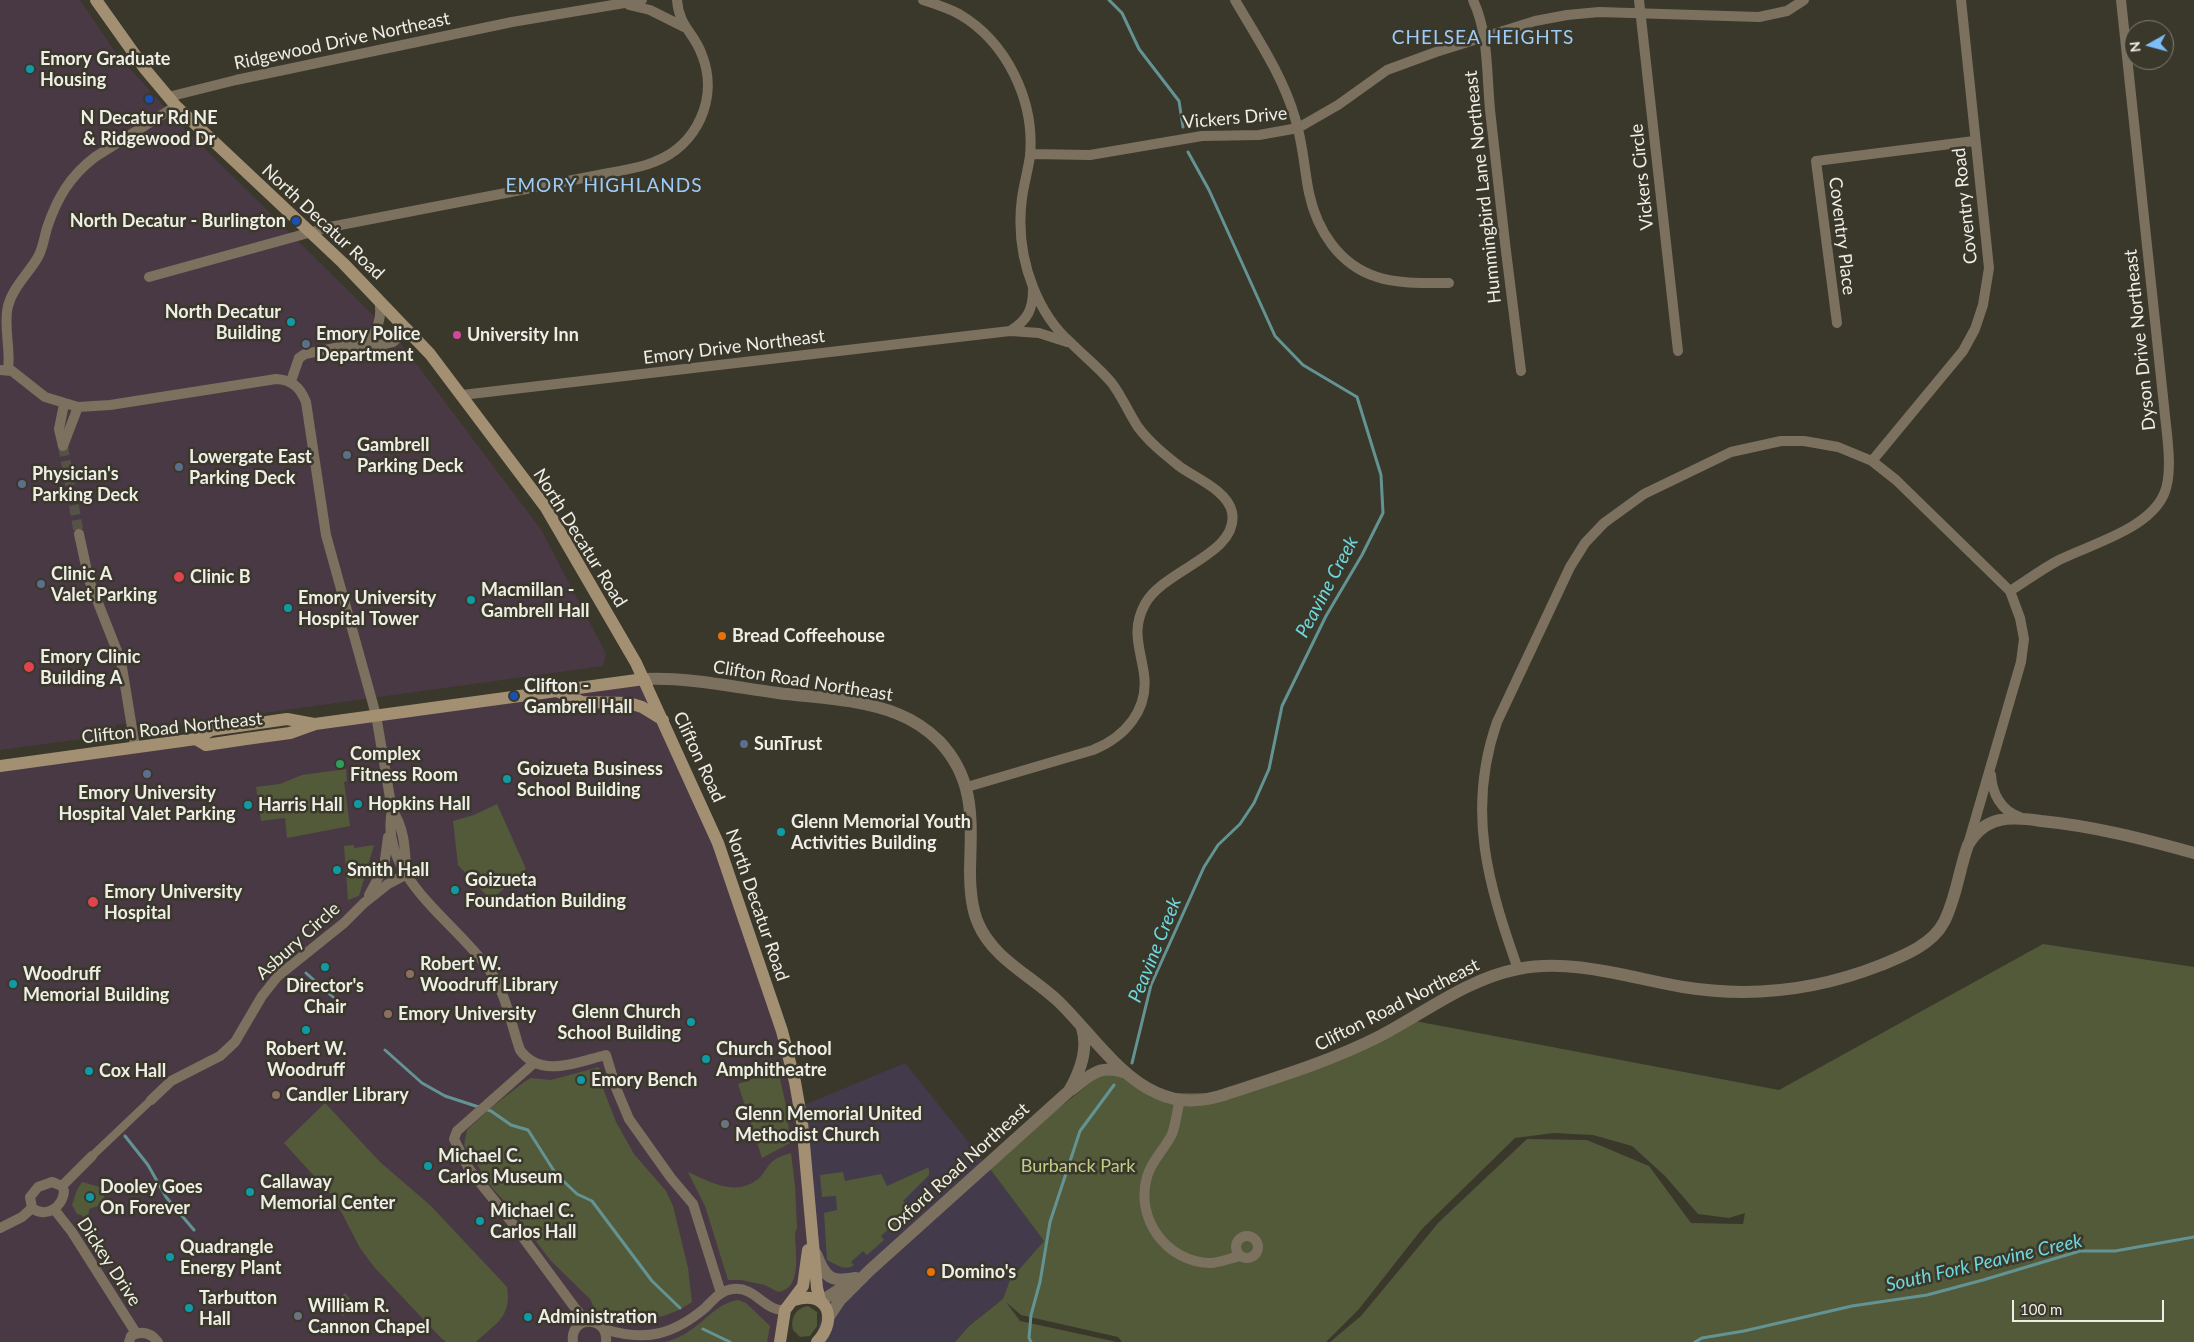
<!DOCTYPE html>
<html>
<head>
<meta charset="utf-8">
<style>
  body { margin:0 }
  #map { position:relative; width:2194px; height:1342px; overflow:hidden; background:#3a372b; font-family:Lato,sans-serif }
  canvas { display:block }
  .north { position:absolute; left:2124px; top:20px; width:50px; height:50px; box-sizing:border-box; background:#3a372b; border:1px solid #828076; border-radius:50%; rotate:263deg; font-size:14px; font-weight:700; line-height:20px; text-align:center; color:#efeee6 }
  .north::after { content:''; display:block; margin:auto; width:18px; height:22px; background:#7cbef9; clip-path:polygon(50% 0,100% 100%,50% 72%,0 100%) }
  .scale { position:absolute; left:2012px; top:1300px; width:152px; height:22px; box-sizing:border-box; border:2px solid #efeee6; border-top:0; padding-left:6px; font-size:15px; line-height:18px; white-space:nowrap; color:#efeee6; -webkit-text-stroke:4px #3a372b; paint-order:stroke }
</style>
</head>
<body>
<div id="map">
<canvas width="2194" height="1342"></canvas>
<div class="north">N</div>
<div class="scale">100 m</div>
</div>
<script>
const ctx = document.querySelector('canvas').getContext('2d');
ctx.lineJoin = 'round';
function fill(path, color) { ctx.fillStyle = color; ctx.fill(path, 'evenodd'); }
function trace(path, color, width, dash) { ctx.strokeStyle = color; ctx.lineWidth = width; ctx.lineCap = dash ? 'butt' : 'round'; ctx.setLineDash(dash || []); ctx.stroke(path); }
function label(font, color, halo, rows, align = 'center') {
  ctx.font = font + ' Lato,sans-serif'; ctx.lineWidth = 5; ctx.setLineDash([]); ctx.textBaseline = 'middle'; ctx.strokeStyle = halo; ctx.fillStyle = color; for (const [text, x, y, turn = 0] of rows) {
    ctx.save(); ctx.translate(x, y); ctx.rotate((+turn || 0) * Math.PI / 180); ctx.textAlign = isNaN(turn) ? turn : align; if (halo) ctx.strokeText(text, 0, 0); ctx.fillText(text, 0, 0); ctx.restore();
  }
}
const commercial = new Path2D(`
  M905 1063 987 1165 1044 1241 1010 1280 1003 1299 969 1326 955 1342H815L822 1310 804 1105Z`);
const education = new Path2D(`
  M0 0H80L116 53 177 121 400 342 542 531 602 646 606 654 603 666 170 726 165 723 152 726 145 722 116 725 112 735 0 750Z
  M644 679 695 789 782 1031 811 1221 805 1280 790 1303 780 1342H0V766L68 756 206 745Z`);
const green = new Path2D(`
  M346 769 347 781 344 782 350 826 287 838 285 818 261 821 256 787 280 784 302 775Z
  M497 804 526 869 491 900 458 865 453 821 474 815Z
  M354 845V848L374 845 359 896 348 900 344 846Z
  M2043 944 2194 967V1342H1330L1361 1316 1439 1222 1527 1139 1587 1140 1649 1166 1691 1223 1743 1224 1745 1213 1729 1218 1698 1214 1665 1176 1632 1146 1593 1135 1554 1133 1515 1138 1422 1229 1359 1309 1326 1342H1122L1118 1337 1021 1315 1006 1302 1020 1321 1117 1342H955L969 1326 1003 1299 1010 1280 1044 1241 987 1165 1099 1076 1110 1073 1163 1093H1217L1314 1068 1415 1021 1779 1090Z
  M599 1067 604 1091 616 1122 634 1154 666 1191 673 1206 688 1268 692 1302C665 1321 635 1322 603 1321L597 1315 590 1299 551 1261 510 1207 493 1189 464 1145 467 1130 492 1107 524 1082 531 1078 551 1080Z
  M778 1070 787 1110 790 1143 762 1158 738 1084Z
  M325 1103 380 1162 431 1206 507 1287C512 1317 496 1323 476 1342H446L441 1338 375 1268 360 1248 334 1198 284 1143Z
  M791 1153 795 1186 797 1228 795 1233C795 1251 803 1289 778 1292L765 1285 741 1280H728L705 1206 688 1172C710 1182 736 1197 758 1179 764 1175 767 1165 773 1161 778 1157 785 1155 791 1153Z
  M927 1168 929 1169V1175L903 1201 916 1213 897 1230 893 1225 881 1236 884 1240 867 1255 863 1251 851 1262 854 1265C845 1272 836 1264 827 1260L824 1213 837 1210 836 1196 822 1197 820 1175 843 1172 845 1181 881 1174 887 1186Z
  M82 1182 107 1189 101 1205 89 1209 88 1221 81 1215 77 1214 72 1205 77 1190Z
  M345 1293 355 1305 343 1316 332 1305Z
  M738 1300 746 1303 770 1326 767 1342H663C697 1337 710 1304 738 1300Z
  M808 1306 817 1312V1326L810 1336 800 1337 793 1330C790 1318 796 1308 808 1306Z`);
const stream = new Path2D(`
  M1109 0 1122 13 1139 49 1179 101 1183 127
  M306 973 333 997
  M385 1050 422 1083 445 1096 491 1111 511 1125 528 1130 556 1174 577 1194 592 1201 652 1281 680 1308
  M1132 1063 1151 985 1204 867 1218 845 1240 824 1254 803 1269 769 1282 706 1326 616 1362 555 1383 513 1381 475 1357 397 1303 365 1275 336 1209 190 1188 152
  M125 1136 148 1165 166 1197 194 1230
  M703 1329 730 1342
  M1031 1342 1029 1338 1031 1315 1040 1282 1050 1222 1080 1131 1114 1085
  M1695 1342 1702 1338 1744 1331 1852 1306 1927 1295 1983 1280 2080 1251H2115L2194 1237`);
const minorTunnel = new Path2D(`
  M63 446 79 534`);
const pedestrian = new Path2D(`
  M92 1156 151 1100`);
const minor = new Path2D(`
  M923 0C935 4 948 8 959 14 1007 42 1035 101 1030 156 1028 170 1024 184 1022 198 1018 228 1022 259 1033 287 1041 307 1054 328 1070 342 1084 356 1098 367 1111 382 1122 396 1128 412 1138 427 1149 442 1164 454 1179 466 1195 478 1227 490 1232 512 1240 554 1164 569 1145 604 1131 630 1140 647 1144 674 1149 710 1125 737 1093 750L967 787
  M1235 0C1257 38 1283 76 1295 118 1303 143 1304 168 1309 193 1317 230 1339 265 1377 277 1397 284 1428 283 1449 283
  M1473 0C1490 36 1486 80 1491 119 1500 203 1510 287 1521 371
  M1639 0 1678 351
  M629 5 650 10 684 27
  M168 97 236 80 512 22 642 0
  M1030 154 1090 155 1202 136 1259 135 1298 128 1338 105 1387 70 1436 52 1535 21 1567 15 1599 12 1759 17 1787 11 1804 0
  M149 277 330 227 609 173C623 170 640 168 654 162 697 146 719 98 702 55 694 32 679 27 677 0
  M1837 323 1816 161 1974 141
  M1010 331C1028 320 1033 309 1033 289
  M367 345C377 330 383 318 379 300
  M0 370 12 371 45 397 78 407 110 405 276 379C292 380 300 387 306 402L326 535 376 715 392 810C378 877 458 923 490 971 506 993 511 1024 520 1050 541 1079 577 1062 606 1055L616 1088 629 1119 671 1178 693 1204 721 1293
  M8 370C11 348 3 326 8 306 13 287 29 273 38 257 43 248 44 238 47 228 57 198 70 176 95 157L176 106
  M291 381 299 358 305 354 345 346H375L393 342 408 329
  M462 395 1010 331 1039 333 1067 342
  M63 446 59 429 64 404
  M63 446 78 407
  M1872 461 1963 351 1975 329 1983 305 1989 268 1961 0
  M79 534 89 580 121 661 135 746
  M2010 591C2026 581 2042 569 2059 560 2091 544 2149 529 2164 494 2174 472 2166 430 2164 406L2121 0
  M1991 775C1992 793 2001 811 2020 817
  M392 810C404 827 405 847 406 868
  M369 895 384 867 388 837
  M1518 969C1488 884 1466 811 1497 722L1570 567 1585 543 1604 523 1644 494 1731 452 1781 441H1804L1838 447 1872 461 1896 480 2010 591 2020 618 2024 639 2021 662 1969 841
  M534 1063 457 1131 454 1139 469 1169 510 1220 575 1308 583 1317 591 1321
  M151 1100 171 1081 220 1056 235 1042 262 996 278 976 344 923 364 903 388 884 407 874
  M1180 1100C1177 1110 1176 1124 1172 1134 1165 1149 1151 1161 1147 1177 1135 1218 1166 1262 1210 1263 1219 1263 1231 1258 1240 1256
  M52 1182 62 1186 64 1191C63 1207 46 1219 32 1208L30 1197 38 1187Z
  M62 1186 92 1156
  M54 1209 72 1232 136 1333
  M0 1228 22 1217 32 1208
  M1236 1247a11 11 0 1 1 22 0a11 11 0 1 1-22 0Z
  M604 1329C645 1342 673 1335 705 1308 713 1300 721 1290 733 1289 755 1286 765 1312 785 1310
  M129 1342 131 1336C142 1330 151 1333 158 1342
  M573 1342C569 1315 609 1315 606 1342`);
const tertiary = new Path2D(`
  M644 679C689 677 733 687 778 693 817 698 861 699 898 714 913 720 927 729 939 741 976 780 971 821 970 871 970 889 971 907 978 923 993 959 1032 976 1059 1002 1089 1031 1118 1076 1157 1093 1178 1103 1199 1102 1220 1096 1275 1078 1329 1062 1380 1036 1426 1012 1467 979 1518 969 1573 958 1630 978 1683 987 1751 998 1818 990 1881 965 1903 956 1932 945 1944 922 1956 899 1959 870 1968 845 1975 833 1985 823 2000 820 2013 817 2028 819 2041 821 2093 826 2144 839 2194 853
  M1071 1090C1091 1075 1100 1063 1126 1073
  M816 1254C825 1277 830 1283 856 1278
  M821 1301 848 1284
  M828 1318 840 1300 870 1270 1069 1091C1080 1072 1089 1050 1082 1028`);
const secondary = new Path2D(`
  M96 0 145 69 176 106 343 263 430 354 546 508 636 663 718 843 782 1031 795 1082 802 1122 817 1288 820 1300
  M557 691 582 702 629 703 642 707 663 720
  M196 739 211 730 287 719 314 724
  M0 766 196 739 206 745 246 739 290 733 315 724 644 679 647 686
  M794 1300C827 1289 839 1319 817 1342
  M780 1342 785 1310 803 1286 808 1250`);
const markers = [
  [30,69,5,"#0f9aa8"],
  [149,99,5,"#1a4fb4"],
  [296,221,5,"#1a4fb4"],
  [291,322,5,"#0f9aa8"],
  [457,335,5,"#d1479c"],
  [306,344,5,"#5c6f8a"],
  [347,455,5,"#5c6f8a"],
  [179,467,5,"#5c6f8a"],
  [22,484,5,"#5c6f8a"],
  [179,577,6,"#e0444e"],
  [41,584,5,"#5c6f8a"],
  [471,600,5,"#0f9aa8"],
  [288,608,5,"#0f9aa8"],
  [722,636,5,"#e8710a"],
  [29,667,6,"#e0444e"],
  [514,696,5,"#1a4fb4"],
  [744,744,5,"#5c6f8a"],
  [340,764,5,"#2e9e5b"],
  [147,774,5,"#5c6f8a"],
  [507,779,5,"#0f9aa8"],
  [358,804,5,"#0f9aa8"],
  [248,805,5,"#0f9aa8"],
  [781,832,5,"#0f9aa8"],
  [337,870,5,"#0f9aa8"],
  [455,890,5,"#0f9aa8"],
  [93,902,6,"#e0444e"],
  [325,967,5,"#0f9aa8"],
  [410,974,5,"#8d6e63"],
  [13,984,5,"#0f9aa8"],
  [388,1014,5,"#8d6e63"],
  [691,1022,5,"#0f9aa8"],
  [306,1030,5,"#0f9aa8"],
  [706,1059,5,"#0f9aa8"],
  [89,1071,5,"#0f9aa8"],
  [581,1080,5,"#0f9aa8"],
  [276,1095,5,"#8d6e63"],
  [725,1124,5,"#6b7280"],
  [428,1166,5,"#0f9aa8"],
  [250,1192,5,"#0f9aa8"],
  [90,1197,5,"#0f9aa8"],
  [480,1221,5,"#0f9aa8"],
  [170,1257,5,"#0f9aa8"],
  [931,1272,5,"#e8710a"],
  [189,1308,5,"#0f9aa8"],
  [298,1316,5,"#6b7280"],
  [528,1317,5,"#0f9aa8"]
];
const streetNames = [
  ["Ridgewood Drive Northeast",342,41,-12],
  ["Vickers Drive",1235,118,-5],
  ["Vickers Circle",1642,177,-96],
  ["Hummingbird Lane Northeast",1483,187,-96],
  ["Coventry Road",1965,206,-96],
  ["North Decatur Road",323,222,43],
  ["Coventry Place",1842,236,83],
  ["Dyson Drive Northeast",2140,340,-96],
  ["Emory Drive Northeast",734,347,-7],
  ["North Decatur Road",580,538,58],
  ["Clifton Road Northeast",803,681,9],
  ["Clifton Road Northeast",172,728,-6],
  ["Clifton Road",699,757,65],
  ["North Decatur Road",757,905,71],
  ["Asbury Circle",298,941,-42],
  ["Clifton Road Northeast",1397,1005,-27],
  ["Oxford Road Northeast",958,1168,-42],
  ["Dickey Drive",109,1262,57]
];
const poiNames = [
  ["Emory Graduate",40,59],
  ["Housing",40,80],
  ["N Decatur Rd NE",149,118,"center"],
  ["& Ridgewood Dr",149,139,"center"],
  ["North Decatur - Burlington",286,221,"right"],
  ["North Decatur",281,312,"right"],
  ["Building",281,333,"right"],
  ["Emory Police",316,334],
  ["Department",316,355],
  ["University Inn",467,335],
  ["Gambrell",357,445],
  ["Parking Deck",357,466],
  ["Lowergate East",189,457],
  ["Parking Deck",189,478],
  ["Physician's",32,474],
  ["Parking Deck",32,495],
  ["Clinic A",51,574],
  ["Valet Parking",51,595],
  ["Clinic B",190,577],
  ["Macmillan -",481,590],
  ["Gambrell Hall",481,611],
  ["Emory University",298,598],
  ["Hospital Tower",298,619],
  ["Bread Coffeehouse",732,636],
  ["Emory Clinic",40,657],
  ["Building A",40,678],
  ["Clifton -",524,686],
  ["Gambrell Hall",524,707],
  ["SunTrust",754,744],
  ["Complex",350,754],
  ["Fitness Room",350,775],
  ["Goizueta Business",517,769],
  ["School Building",517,790],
  ["Emory University",147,793,"center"],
  ["Hospital Valet Parking",147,814,"center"],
  ["Hopkins Hall",368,804],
  ["Harris Hall",258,805],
  ["Glenn Memorial Youth",791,822],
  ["Activities Building",791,843],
  ["Smith Hall",347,870],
  ["Goizueta",465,880],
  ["Foundation Building",465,901],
  ["Emory University",104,892],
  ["Hospital",104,913],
  ["Robert W.",420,964],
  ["Woodruff Library",420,985],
  ["Woodruff",23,974],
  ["Memorial Building",23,995],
  ["Director's",325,986,"center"],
  ["Chair",325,1007,"center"],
  ["Glenn Church",681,1012,"right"],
  ["School Building",681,1033,"right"],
  ["Emory University",398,1014],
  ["Robert W.",306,1049,"center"],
  ["Woodruff",306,1070,"center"],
  ["Church School",716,1049],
  ["Amphitheatre",716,1070],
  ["Cox Hall",99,1071],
  ["Emory Bench",591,1080],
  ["Candler Library",286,1095],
  ["Glenn Memorial United",735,1114],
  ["Methodist Church",735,1135],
  ["Michael C.",438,1156],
  ["Carlos Museum",438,1177],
  ["Callaway",260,1182],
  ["Memorial Center",260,1203],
  ["Dooley Goes",100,1187],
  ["On Forever",100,1208],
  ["Michael C.",490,1211],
  ["Carlos Hall",490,1232],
  ["Quadrangle",180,1247],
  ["Energy Plant",180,1268],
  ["Domino's",941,1272],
  ["Tarbutton",199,1298],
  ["Hall",199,1319],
  ["William R.",308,1306],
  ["Cannon Chapel",308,1327],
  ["Administration",538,1317]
];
const parkNames = [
  ["Burbanck Park",1078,1166]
];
const neighbourhoodNames = [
  ["CHELSEA HEIGHTS",1483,38],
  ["EMORY HIGHLANDS",604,186]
];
const waterNames = [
  ["Peavine Creek",1327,587,-62],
  ["Peavine Creek",1155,950,-68],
  ["South Fork Peavine Creek",1984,1263,-13]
];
fill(commercial, '#433a4b');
fill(education, '#493945');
fill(green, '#535a3a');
trace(stream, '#639493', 3);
trace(minorTunnel, '#555247', 10, [10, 5]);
trace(pedestrian, '#7c705e', 8);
trace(minor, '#7c705e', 10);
trace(tertiary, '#7c705e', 12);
trace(secondary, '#a39073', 12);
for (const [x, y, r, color] of markers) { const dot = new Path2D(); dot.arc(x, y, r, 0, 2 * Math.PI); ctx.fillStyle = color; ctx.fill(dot); trace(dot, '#3a372b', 2); }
label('18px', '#efeee6', '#3a372b', streetNames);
label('bold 18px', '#efeee6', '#3a372b', poiNames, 'left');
label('18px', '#c0cf85', '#3a372b', parkNames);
ctx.letterSpacing = '1px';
label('19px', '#9dccf8', '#3a372b', neighbourhoodNames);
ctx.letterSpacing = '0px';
label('italic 19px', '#6ed8de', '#3a372b', waterNames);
</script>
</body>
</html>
